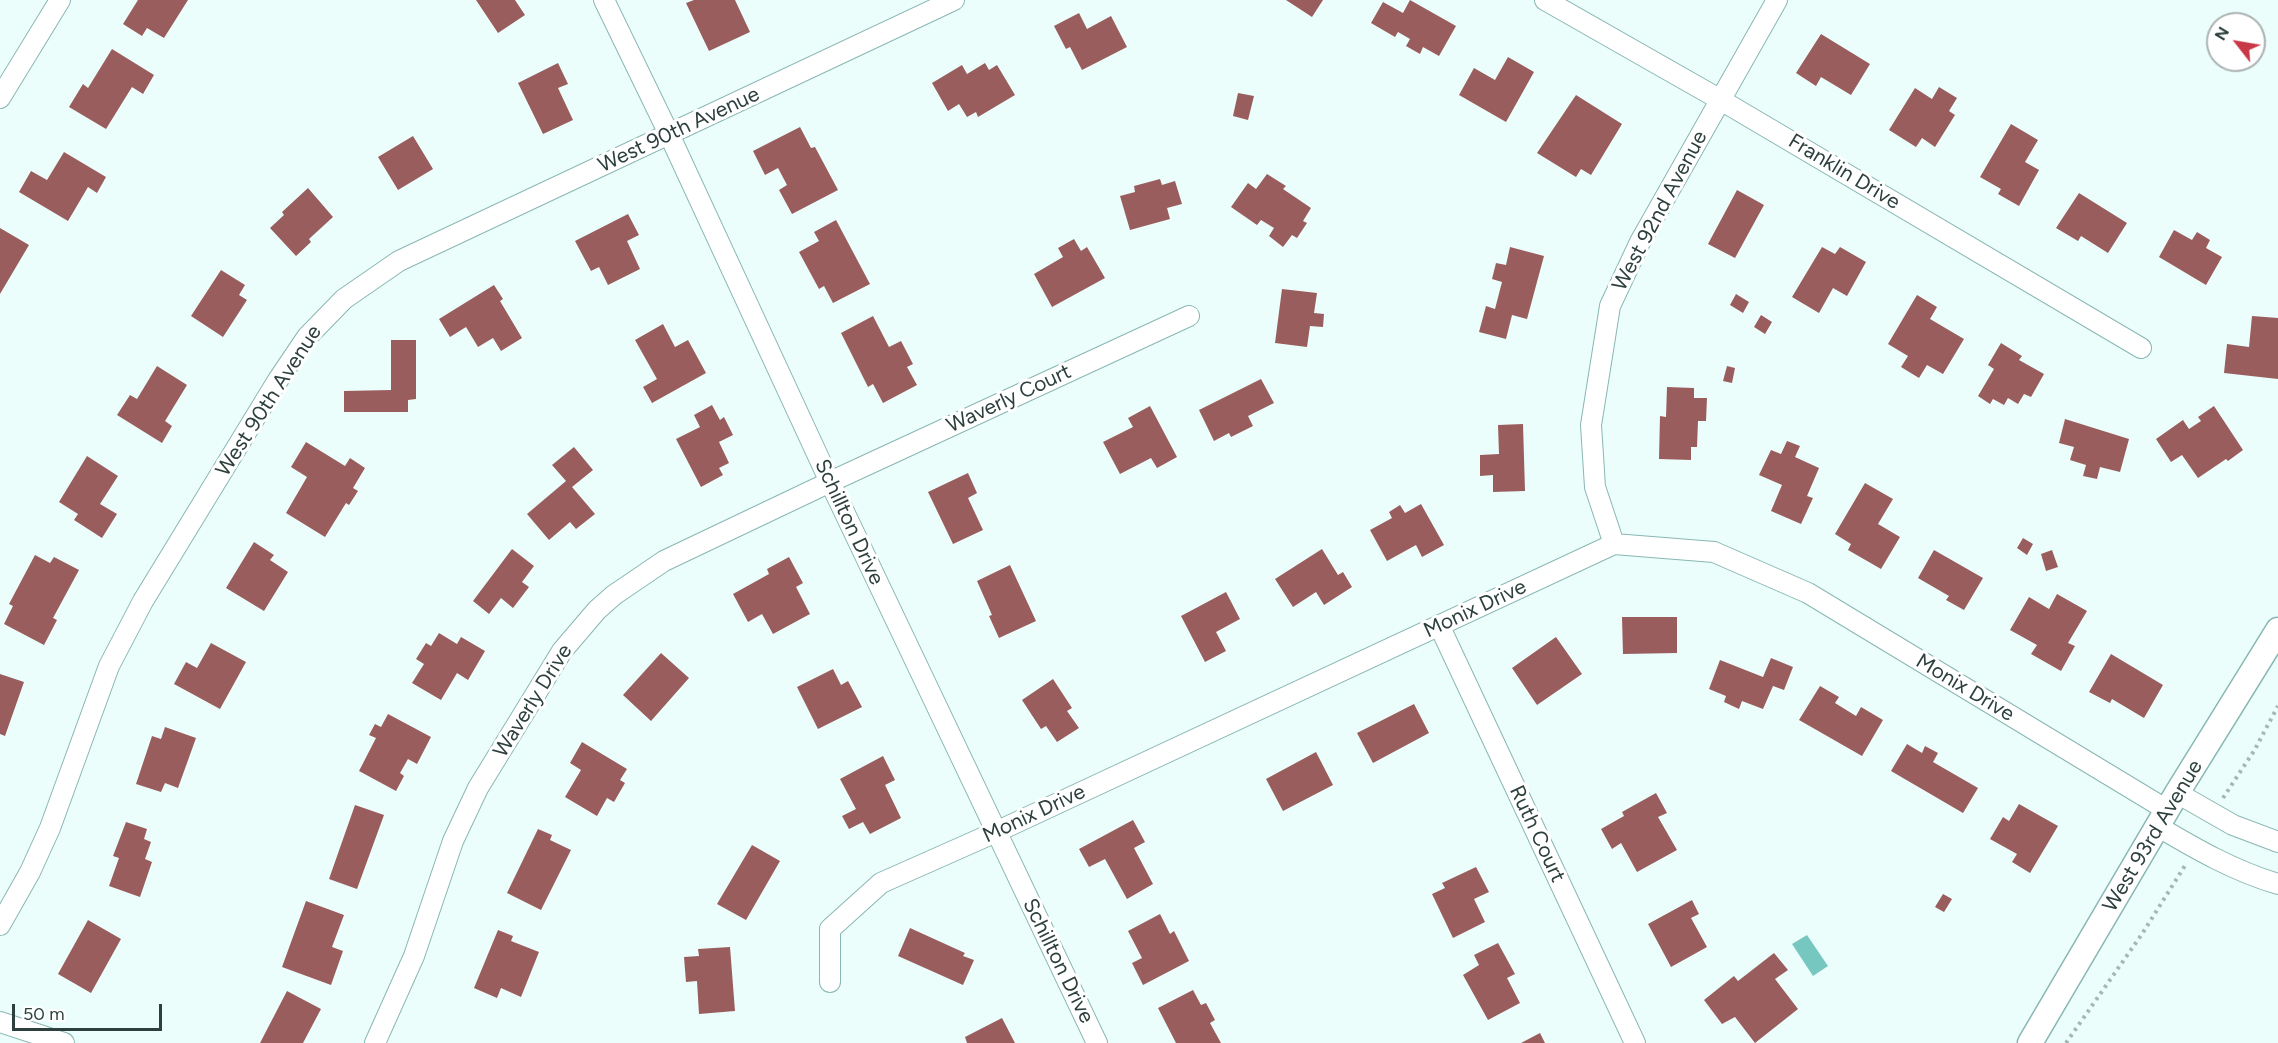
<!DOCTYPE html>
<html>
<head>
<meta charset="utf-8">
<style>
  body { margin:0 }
  #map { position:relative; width:2278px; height:1043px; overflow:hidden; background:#ebfefc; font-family:Figtree,sans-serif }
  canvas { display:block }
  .north { position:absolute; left:2206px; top:12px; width:60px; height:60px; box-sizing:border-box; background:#fff; border:2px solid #abb3b2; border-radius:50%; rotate:301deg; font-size:16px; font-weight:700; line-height:24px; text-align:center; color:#2d403e }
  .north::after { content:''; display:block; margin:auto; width:21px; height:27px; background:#c83847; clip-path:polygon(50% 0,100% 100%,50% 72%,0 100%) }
  .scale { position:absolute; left:12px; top:1004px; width:150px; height:27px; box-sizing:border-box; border:3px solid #2d403e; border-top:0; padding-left:8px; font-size:18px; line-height:21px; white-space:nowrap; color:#2d403e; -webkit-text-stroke:4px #fff; paint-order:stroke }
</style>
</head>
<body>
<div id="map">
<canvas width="2278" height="1043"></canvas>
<div class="north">N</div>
<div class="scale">50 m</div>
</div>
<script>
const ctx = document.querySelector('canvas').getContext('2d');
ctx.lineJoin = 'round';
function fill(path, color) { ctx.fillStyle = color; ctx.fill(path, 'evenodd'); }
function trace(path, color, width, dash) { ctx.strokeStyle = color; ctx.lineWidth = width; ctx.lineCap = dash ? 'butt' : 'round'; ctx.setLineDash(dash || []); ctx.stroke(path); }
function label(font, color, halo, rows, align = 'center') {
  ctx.font = font + ' Figtree,sans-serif'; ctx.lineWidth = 6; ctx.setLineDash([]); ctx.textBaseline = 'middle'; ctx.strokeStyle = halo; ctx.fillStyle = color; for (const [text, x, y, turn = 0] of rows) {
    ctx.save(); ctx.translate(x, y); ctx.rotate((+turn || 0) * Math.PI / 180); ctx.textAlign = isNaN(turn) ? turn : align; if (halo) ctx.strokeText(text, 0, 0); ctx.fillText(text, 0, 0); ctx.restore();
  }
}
const water = new Path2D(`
  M1807 935 1828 966 1813 976 1792 944Z`);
const building = new Path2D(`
  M138 0H188L164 38 147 28 142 36 123 24Z
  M476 0H515L525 15 498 33Z
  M694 0H735L750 32 709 51 686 3Z
  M1286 0H1323L1312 17Z
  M1410 0 1456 26 1439 56 1423 47 1420 54 1406 46 1410 39 1398 32 1395 37 1371 23 1383 2 1403 13Z
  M1079 13 1087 29 1111 16 1127 47 1082 70 1070 47 1066 49 1054 26Z
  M1821 34 1870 64 1851 95 1821 77 1816 86 1796 73Z
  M112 49 154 75 143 94 132 87 106 129 69 107 83 84 88 88Z
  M1508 57 1534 72 1506 122 1459 95 1474 68 1495 80Z
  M558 63 568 84 558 88 573 120 543 134 518 83Z
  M985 63 989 70 997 65 1015 95 978 117 976 112 967 117 959 104 948 111 932 83 962 65 967 74Z
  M1939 87 1957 98 1949 111 1955 115 1935 147 1922 138 1916 147 1889 130 1915 88 1932 99Z
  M1238 93 1254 96 1248 120 1233 116Z
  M1576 95 1622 124 1591 175 1581 169 1576 177 1537 153Z
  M2011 124 2038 140 2025 162 2039 170 2019 206 1998 194 2001 189 1980 177Z
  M800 127 811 148 815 147 838 190 792 214 779 190 787 185 778 168 765 175 753 151Z
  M413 136 433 169 398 190 378 157Z
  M64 152 106 177 97 193 88 187 68 221 19 192 31 171 47 180Z
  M1267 174 1286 186 1283 189 1311 208 1303 221 1307 223 1297 238 1292 235 1283 247 1269 236 1274 228 1261 220 1257 225 1231 207 1248 183 1256 189Z
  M1160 179 1162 185 1175 181 1182 204 1167 208 1170 219 1130 230 1120 196 1135 192 1134 186Z
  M308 188 333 217 309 239 311 242 296 256 270 228 284 215 282 212Z
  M1737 190 1764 205 1735 258 1708 244Z
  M2079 193 2127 223 2108 253 2081 236 2078 241 2056 228Z
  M628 214 639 235 627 241 640 269 608 285 599 267 591 271 575 241Z
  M836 220 870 284 833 303 824 286 819 289 799 252 819 241 814 232Z
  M0 228 29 245 0 294Z
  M2174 230 2192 240 2197 232 2210 240 2206 248 2222 257 2206 285 2159 257Z
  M1074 239 1081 251 1087 247 1105 278 1052 307 1034 274 1063 257 1058 248Z
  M1510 247 1544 256 1527 319 1512 315 1506 339 1479 332 1486 306 1495 309 1502 282 1492 279 1496 263 1506 265Z
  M1822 247 1835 254 1840 247 1866 262 1847 296 1833 288 1819 313 1792 297Z
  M221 270 245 285 239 295 247 300 223 337 191 316Z
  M494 285 503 299 500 301 522 338 501 351 493 338 478 347 466 327 450 337 439 319Z
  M1282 289 1317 293 1314 313 1324 314 1323 327 1310 326 1307 347 1275 343Z
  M1736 294 1749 302 1743 313 1730 305Z
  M1917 295 1937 307 1930 319 1964 339 1943 374 1927 365 1919 378 1901 367 1908 356 1888 344Z
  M1761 315 1772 322 1765 334 1754 327Z
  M873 316 889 347 901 341 913 364 907 367 917 385 883 403 873 384 868 387 841 333Z
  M2252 316 2278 318V379L2224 373 2227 344 2249 347Z
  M663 324 675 347 688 340 706 373 652 403 643 387 657 379 635 340Z
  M391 340H416V399L408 400V412H344V391L391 390Z
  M2001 343 2022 356 2019 360 2044 374 2031 397 2024 394 2018 404 2008 398 2004 405 1993 399 1990 404 1978 396 1994 369 1988 365Z
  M157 366 187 385 165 421 172 426 162 443 117 415 130 395 137 399Z
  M1727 366 1735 368 1732 383 1723 381Z
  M1261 379 1274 403 1248 416 1253 426 1231 437 1229 433 1214 441 1199 410Z
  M1667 387 1694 388V398H1707L1706 421H1698L1697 447H1691V460L1659 459 1660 416 1666 417Z
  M712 405 720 420 724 417 733 435 719 442 729 463 719 468 723 475 701 487 676 439 700 427 694 415Z
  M1150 406 1177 457 1157 468 1151 458 1120 474 1103 442 1133 427 1128 418Z
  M2214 406 2243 450 2228 461 2226 459 2198 478 2182 455 2171 462 2156 439 2183 420 2189 429 2201 421 2198 417Z
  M2065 419 2129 439 2120 472 2100 467 2097 479 2083 476 2086 465 2070 460 2074 447 2059 443Z
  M1523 424 1525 491 1493 492V475L1480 476V455L1499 454 1498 425Z
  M1787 441 1800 446 1795 457 1819 468 1807 496 1813 498 1801 524 1771 511 1782 485 1759 475 1771 450 1781 454Z
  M306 442 345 466 350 458 365 468 353 488 358 491 349 505 346 503 325 537 286 513 307 477 291 467Z
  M574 447 593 470 572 487 595 514 576 529 570 522 549 540 527 514 566 481 552 465Z
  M87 456 118 476 100 504 117 514 102 538 74 520 78 514 59 502Z
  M968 473 977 493 968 498 983 530 953 544 928 492Z
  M1865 483 1893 499 1878 524 1900 537 1881 569 1848 550 1851 544 1835 534Z
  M1421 504 1444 545 1422 557 1416 545 1387 561 1370 530 1392 518 1389 512 1400 505 1405 513Z
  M2023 538 2033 544 2027 555 2017 548Z
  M254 542 274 555 270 560 288 572 264 611 226 588Z
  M512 549 534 566 522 582 529 587 513 608 501 598 489 614 473 601Z
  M1322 549 1338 575 1343 572 1352 587 1324 605 1316 592 1293 607 1275 579Z
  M1934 550 1983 578 1964 610 1946 600 1949 596 1918 578Z
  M2052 550 2058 567 2046 571 2041 554Z
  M35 555 50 563 54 557 79 570 53 618 57 620 44 645 4 624 13 606 9 604Z
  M789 557 803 583 796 587 810 614 773 634 762 614 748 622 733 594 769 574 767 569Z
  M1010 565 1036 621 999 638 989 616 992 615 977 581Z
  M1226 592 1240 619 1216 632 1226 651 1205 662 1181 616Z
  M2057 594 2087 611 2068 643 2075 646 2061 671 2031 654 2037 645 2010 630 2029 597 2049 609Z
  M1622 617H1677V653L1623 654Z
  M439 633 457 644 461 637 485 651 468 680 457 673 441 700 412 683 424 664 416 659 426 643 431 646Z
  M1556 637 1582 674 1537 705 1512 668Z
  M211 643 246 662 220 709 174 684 186 662 197 668Z
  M661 653 689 678 651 721 623 695Z
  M2111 654 2163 685 2144 718 2112 699 2110 703 2089 692Z
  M1771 658 1793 667 1784 690 1773 686 1763 709 1742 701 1739 709 1724 702 1726 696 1709 689 1720 660 1763 677Z
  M833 669 841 685 848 681 862 707 818 729 797 687Z
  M0 674 24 682 5 736 0 734Z
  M1053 679 1072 708 1067 711 1079 728 1057 742 1046 726 1041 729 1022 700Z
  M1820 686 1839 697 1835 703 1856 716 1861 707 1883 720 1862 756 1799 720Z
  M1414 704 1429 733 1373 763 1357 733Z
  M388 714 431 737 417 764 408 759 400 773 404 776 396 791 359 771 376 738 369 735 375 724 381 727Z
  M165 727 196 738 178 788 165 783 161 792 136 784 152 736 161 739Z
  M582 742 627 769 620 780 625 783 614 802 607 798 597 816 565 797 581 770 570 763Z
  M1907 744 1922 753 1925 746 1938 753 1933 762 1978 788 1963 813 1891 771Z
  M1316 752 1333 785 1283 811 1266 779Z
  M883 756 895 780 885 785 901 818 870 834 863 822 849 829 842 816 856 809 840 779Z
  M1656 793 1667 813 1658 817 1677 850 1637 872 1621 843 1612 849 1601 829 1624 816 1622 812Z
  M2019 804 2058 826 2030 873 2012 862 2017 854 1990 839 2003 817 2009 821Z
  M355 805 384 815 357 889 329 879Z
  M1133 820 1145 842 1134 848 1153 884 1127 899 1105 859 1089 867 1079 849Z
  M126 822 147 829 144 839 151 842 145 859 152 862 140 897 109 886 119 858 113 856Z
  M538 829 552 835 550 840 571 850 541 910 507 893Z
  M752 845 780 861 746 920 717 904Z
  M1476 867 1489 892 1474 899 1485 922 1453 938 1432 894 1445 888 1442 883Z
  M1943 894 1952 899 1944 912 1935 907Z
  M1692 900 1699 914 1691 918 1707 947 1671 967 1648 924Z
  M306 901 344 915 332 947 343 951 331 985 282 967Z
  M1160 914 1170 934 1174 931 1189 961 1143 985 1132 963 1142 958 1128 931Z
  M88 920 121 939 91 993 58 974Z
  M910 928 965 953 963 956 974 960 963 985 898 956Z
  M498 930 513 936 511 941 539 952 521 997 501 988 497 998 474 988Z
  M1498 943 1515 974 1507 978 1520 1003 1488 1020 1463 975 1479 965 1474 955Z
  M730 947 735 1011 699 1014 697 981 686 982 684 957 699 956 698 949Z
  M1774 953 1788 970 1775 979 1798 1009 1755 1043 1735 1017 1722 1024 1704 1000 1734 976 1738 981Z
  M1193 990 1201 1005 1206 1003 1215 1020 1210 1023 1221 1043H1176L1158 1008Z
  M287 991 321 1009 303 1043H260Z
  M1002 1018 1015 1043H967L965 1037Z
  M1540 1033 1545 1043H1521Z`);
const path = new Path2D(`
  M2223 798 2254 751 2278 706
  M2066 1043 2142 934 2186 864`);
const minor = new Path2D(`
  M604 0 669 134 830 482 1097 1043
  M1545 0 1719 99 2141 348
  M0 98 60 0
  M1614 544 1595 487 1591 425 1610 306 1640 242 1777 0
  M1439 625 1635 1043
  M2177 793 2233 825 2278 842
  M2157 826C2196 849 2234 871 2278 884
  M0 925 30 872 50 828 109 666 143 601 278 380 307 337 344 299 399 261 954 0
  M830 982V929L881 883 996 832 1614 544 1714 552 1808 593 2167 810
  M0 1022 64 1043
  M375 1043 414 956 453 841 478 788 562 651 597 610 614 595 664 561 830 482 1189 316`);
const tertiary = new Path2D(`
  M2030 1043 2177 793 2278 630`);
const streetNames = [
  ["West 90th Avenue",679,130,-25],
  ["Franklin Drive",1844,172,31],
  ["West 92nd Avenue",1660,211,-62],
  ["Waverly Court",1009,399,-25],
  ["West 90th Avenue",269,401,-57],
  ["Schillton Drive",849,522,65],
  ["Monix Drive",1475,609,-25],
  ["Monix Drive",1965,688,31],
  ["Waverly Drive",533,701,-58],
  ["Monix Drive",1034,814,-25],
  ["Ruth Court",1537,834,65],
  ["West 93rd Avenue",2153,836,-59],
  ["Schillton Drive",1058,961,64]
];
fill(water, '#75c7c0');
fill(building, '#9a5d5d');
trace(minor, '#89b7b3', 22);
trace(tertiary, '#89b7b3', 27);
trace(path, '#a4b7b5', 4, [3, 4.5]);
trace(minor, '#fff', 20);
trace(tertiary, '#fff', 24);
label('21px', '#2d403e', '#fff', streetNames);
</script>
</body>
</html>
